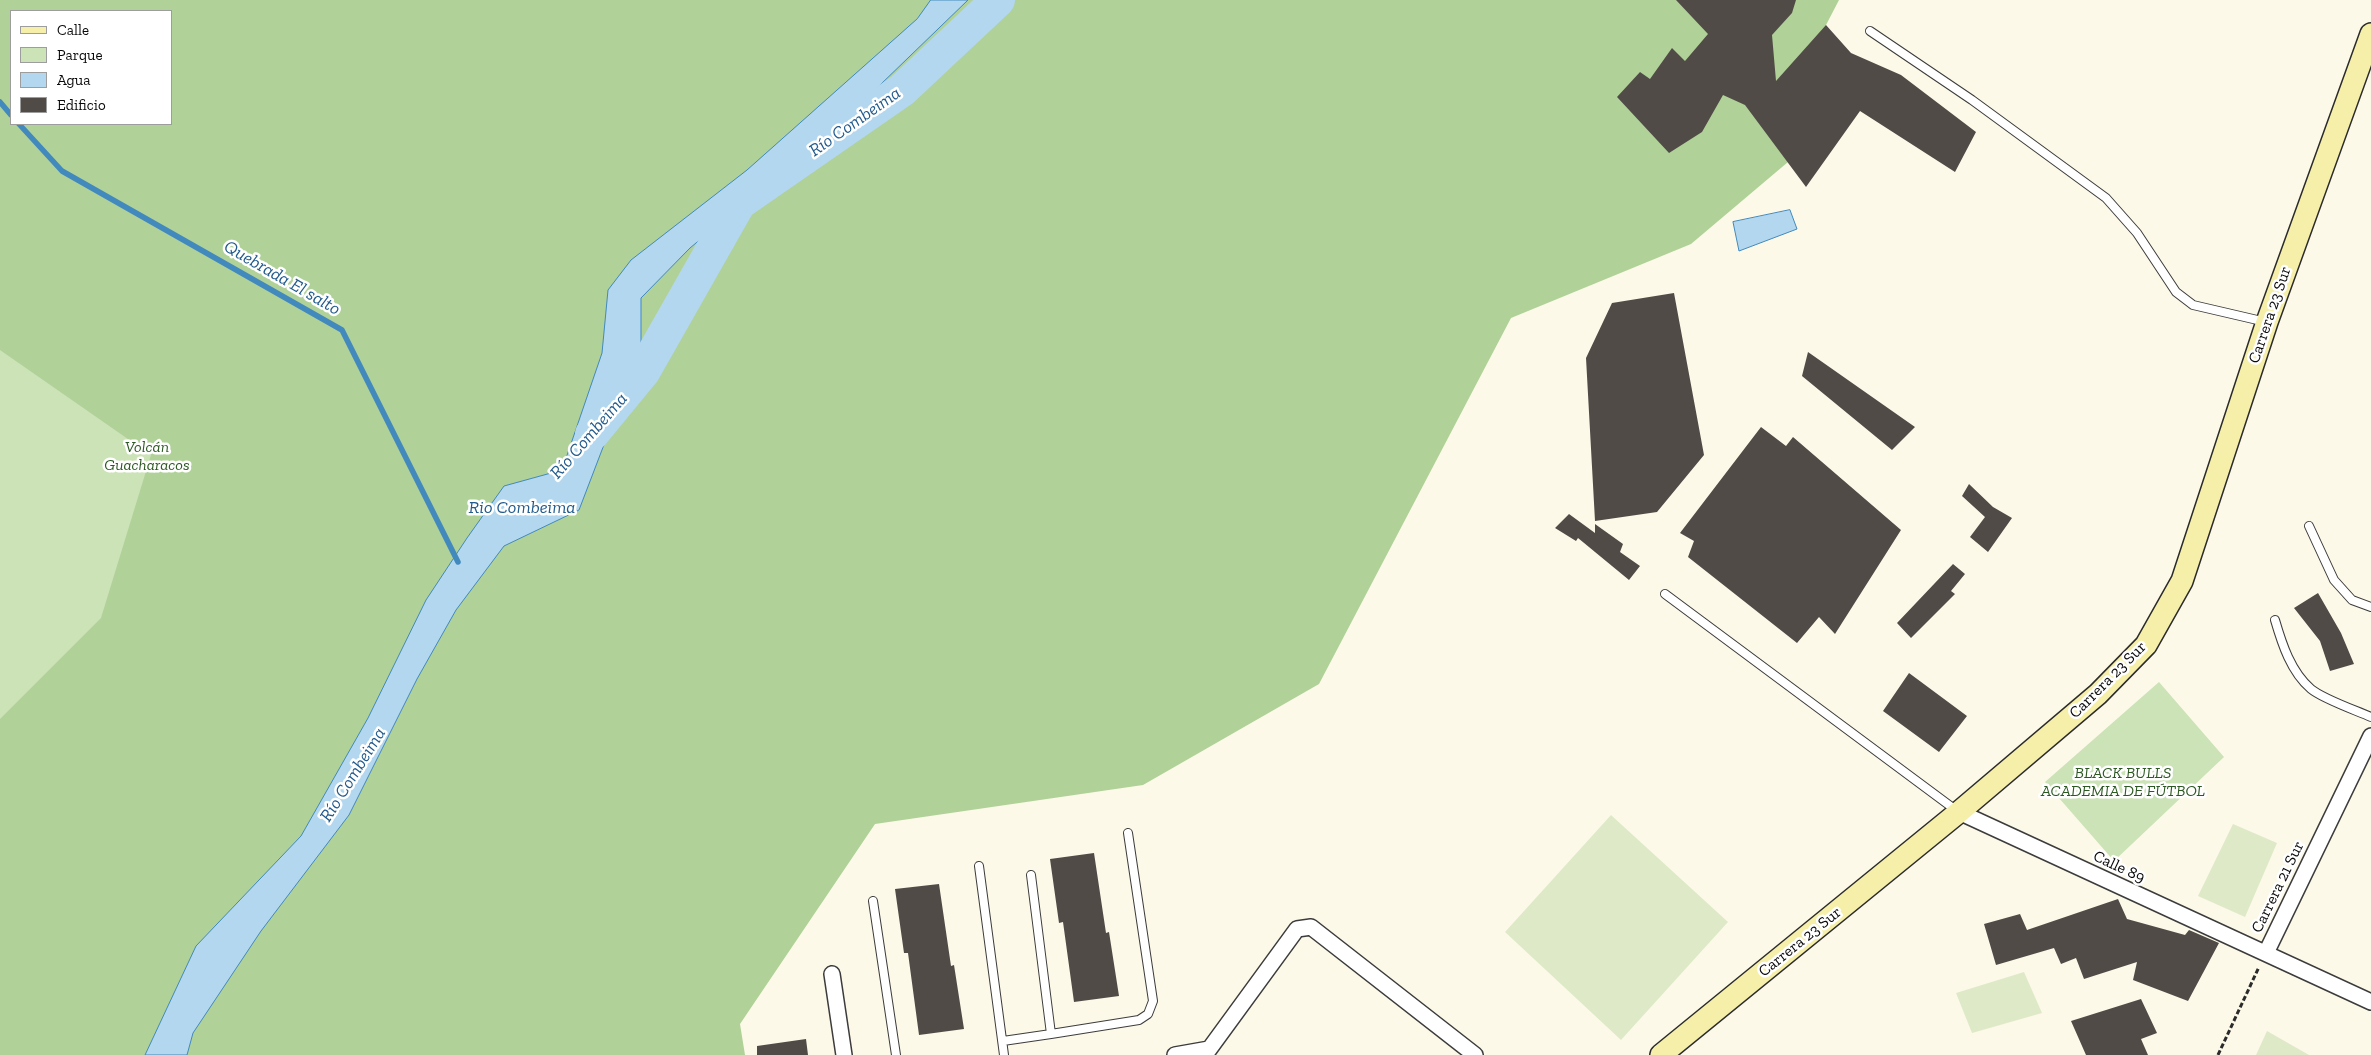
<!DOCTYPE html>
<html>
<head>
<meta charset="utf-8">
<style>
  body { margin:0 }
  #map { position:relative; width:2371px; height:1055px; overflow:hidden; background:#fcf9e8; font-family:"Zilla Slab",serif }
  canvas { display:block }
  .legend { position:absolute; left:10px; top:10px; width:162px; height:115px; box-sizing:border-box; background:#fff; border:1px solid #9d9d9d; margin:0; padding:6px 9px; list-style:none; font-size:15px; color:#090909 }
  .legend li { display:flex; align-items:center; gap:10px; height:25px }
  .legend b { width:25px; border:1px solid #9d9d9d }
</style>
</head>
<body>
<div id="map">
<canvas width="2371" height="1055"></canvas>
<ul class="legend">
<li><b style="height:6px;background:#f6efaa"></b>Calle</li>
<li><b style="height:14px;background:#cce2b7"></b>Parque</li>
<li><b style="height:14px;background:#b3d7ee"></b>Agua</li>
<li><b style="height:14px;background:#514b47"></b>Edificio</li>
</ul>
</div>
<script>
const ctx = document.querySelector('canvas').getContext('2d');
ctx.lineJoin = 'round';
function fill(path, color) { ctx.fillStyle = color; ctx.fill(path, 'evenodd'); }
function trace(path, color, width, dash) { ctx.strokeStyle = color; ctx.lineWidth = width; ctx.lineCap = dash ? 'butt' : 'round'; ctx.setLineDash(dash || []); ctx.stroke(path); }
function label(font, color, halo, rows, align = 'center') {
  ctx.font = font + ' "Zilla Slab",serif'; ctx.lineWidth = 5; ctx.setLineDash([]); ctx.textBaseline = 'middle'; ctx.strokeStyle = halo; ctx.fillStyle = color; for (const [text, x, y, turn = 0] of rows) {
    ctx.save(); ctx.translate(x, y); ctx.rotate((+turn || 0) * Math.PI / 180); ctx.textAlign = isNaN(turn) ? turn : align; if (halo) ctx.strokeText(text, 0, 0); ctx.fillText(text, 0, 0); ctx.restore();
  }
}
const green = new Path2D(`
  M0 0H169L287 229 0 918ZM11 11H171V124H11Z
  M2159 682 2224 757 2114 861 2045 782Z`);
const forest = new Path2D(`
  M0 0H1839L1826 25 1788 162 1691 244 1511 318 1319 684 1143 785 875 824 740 1024 745 1055H0V719L101 618 151 455 0 350ZM11 11H171V124H11Z`);
const pitch = new Path2D(`
  M1611 815 1728 922 1621 1040 1505 932Z
  M2233 824 2277 843 2245 917 2198 896Z
  M2024 972 2042 1013 1972 1033 1956 993Z
  M2267 1031 2309 1055H2256Z`);
const water = new Path2D(`
  M931 0H968L850 114 690 248 641 298V348L579 510 504 546 456 610 417 679 349 815 261 931 193 1033 187 1055H145L196 946 301 836 368 718 426 600 467 538 504 486 562 470 602 353 608 290 631 260 747 170 917 19Z
  M1790 210 1797 229 1739 251 1733 222Z`);
const stream = new Path2D(`
  M0 102 11 115
  M19 124 62 171 342 330 458 562`);
const river = new Path2D(`
  M592 434 643 372 739 203 902 90 998 0`);
const building = new Path2D(`
  M1676 0H1796L1792 13 1772 35 1776 81 1826 25 1851 53 1901 75 1976 132 1955 172 1860 111 1806 187 1745 105 1723 95 1702 132 1669 153 1617 97 1640 72 1650 79 1672 48 1685 61 1708 34Z
  M1674 293 1704 455 1657 512 1595 521 1586 358 1612 303Z
  M1808 352 1915 427 1892 450 1802 376Z
  M1761 427 1786 446 1793 437 1901 530 1835 634 1819 617 1797 643 1688 557 1694 541 1680 533Z
  M1969 484 1993 507 2012 518 1988 552 1970 537 1985 517 1962 496Z
  M1569 514 1595 533V524L1623 544 1620 552 1640 566 1629 580 1578 538 1576 541 1555 528Z
  M1953 564 1965 574 1951 591 1955 594 1911 638 1897 623Z
  M2318 593 2341 633 2354 664 2330 671 2320 641 2294 608Z
  M1909 673 1967 716 1939 752 1883 711Z
  M1094 853 1106 933 1109 932 1119 996 1074 1002 1063 922 1059 923 1050 859Z
  M939 884 951 966 954 965 964 1029 919 1035 908 953H904L895 889Z
  M2118 899 2127 919 2185 935 2189 930 2219 943 2188 1001 2133 980 2137 962 2084 979 2076 958 2061 964 2054 948 1996 965 1984 924 2020 914 2027 930Z
  M2141 999 2157 1033 2141 1039 2148 1055H2086L2071 1021Z
  M806 1039 808 1055H757V1046Z`);
const path = new Path2D(`
  M2218 1055 2259 967`);
const lane = new Path2D(`
  M1870 31 1972 100 2106 198 2137 233 2176 292 2193 305 2266 322
  M2309 526 2334 580 2352 600 2371 607
  M1665 594 1957 811
  M2275 620C2282 644 2291 672 2311 689 2323 699 2355 710 2371 717
  M979 866 1004 1055
  M873 901 896 1055
  M1051 1034 1139 1020 1148 1014 1153 1001 1128 833
  M1003 1041 1051 1034 1031 875`);
const street = new Path2D(`
  M1959 812 2371 1002
  M2266 953 2371 736
  M832 974 844 1055
  M1175 1055 1209 1049
  M1205 1055 1297 929 1311 927 1475 1055`);
const secondary = new Path2D(`
  M1661 1055 1959 812 2098 694 2146 645 2182 581 2267 322 2371 34`);
const streetNames = [
  ["Carrera 23 Sur",2270,315,-71],
  ["Carrera 23 Sur",2108,680,-45],
  ["Calle 89",2119,867,25],
  ["Carrera 21 Sur",2278,887,-64],
  ["Carrera 23 Sur",1800,942,-39]
];
const parkNames = [
  ["Volcán",147,447],
  ["Guacharacos",147,465],
  ["BLACK BULLS",2123,773],
  ["ACADEMIA DE FÚTBOL",2123,791]
];
const waterNames = [
  ["Río Combeima",855,122,-35],
  ["Quebrada El salto",282,278,30],
  ["Río Combeima",589,436,-49],
  ["Rio Combeima",522,508],
  ["Río Combeima",353,775,-58]
];
fill(green, '#cce2b7');
fill(forest, '#b0d198');
fill(pitch, '#deeac7');
fill(water, '#b3d7ee');
trace(water, '#4289bd', 1);
trace(stream, '#4289bd', 5.5);
trace(river, '#b3d7ee', 34);
fill(building, '#514b47');
trace(lane, '#3c3c3c', 10);
trace(street, '#3c3c3c', 18);
trace(secondary, '#2b2b2b', 24);
trace(path, '#2b2b2b', 3, [5, 2.5]);
trace(lane, '#fff', 8);
trace(street, '#fff', 15);
trace(secondary, '#f6efaa', 21);
label('16px', '#090909', '#fff', streetNames);
label('italic 16px', '#2c5822', '#fff', parkNames);
label('italic 18px', '#225b8c', '#fff', waterNames);
</script>
</body>
</html>
